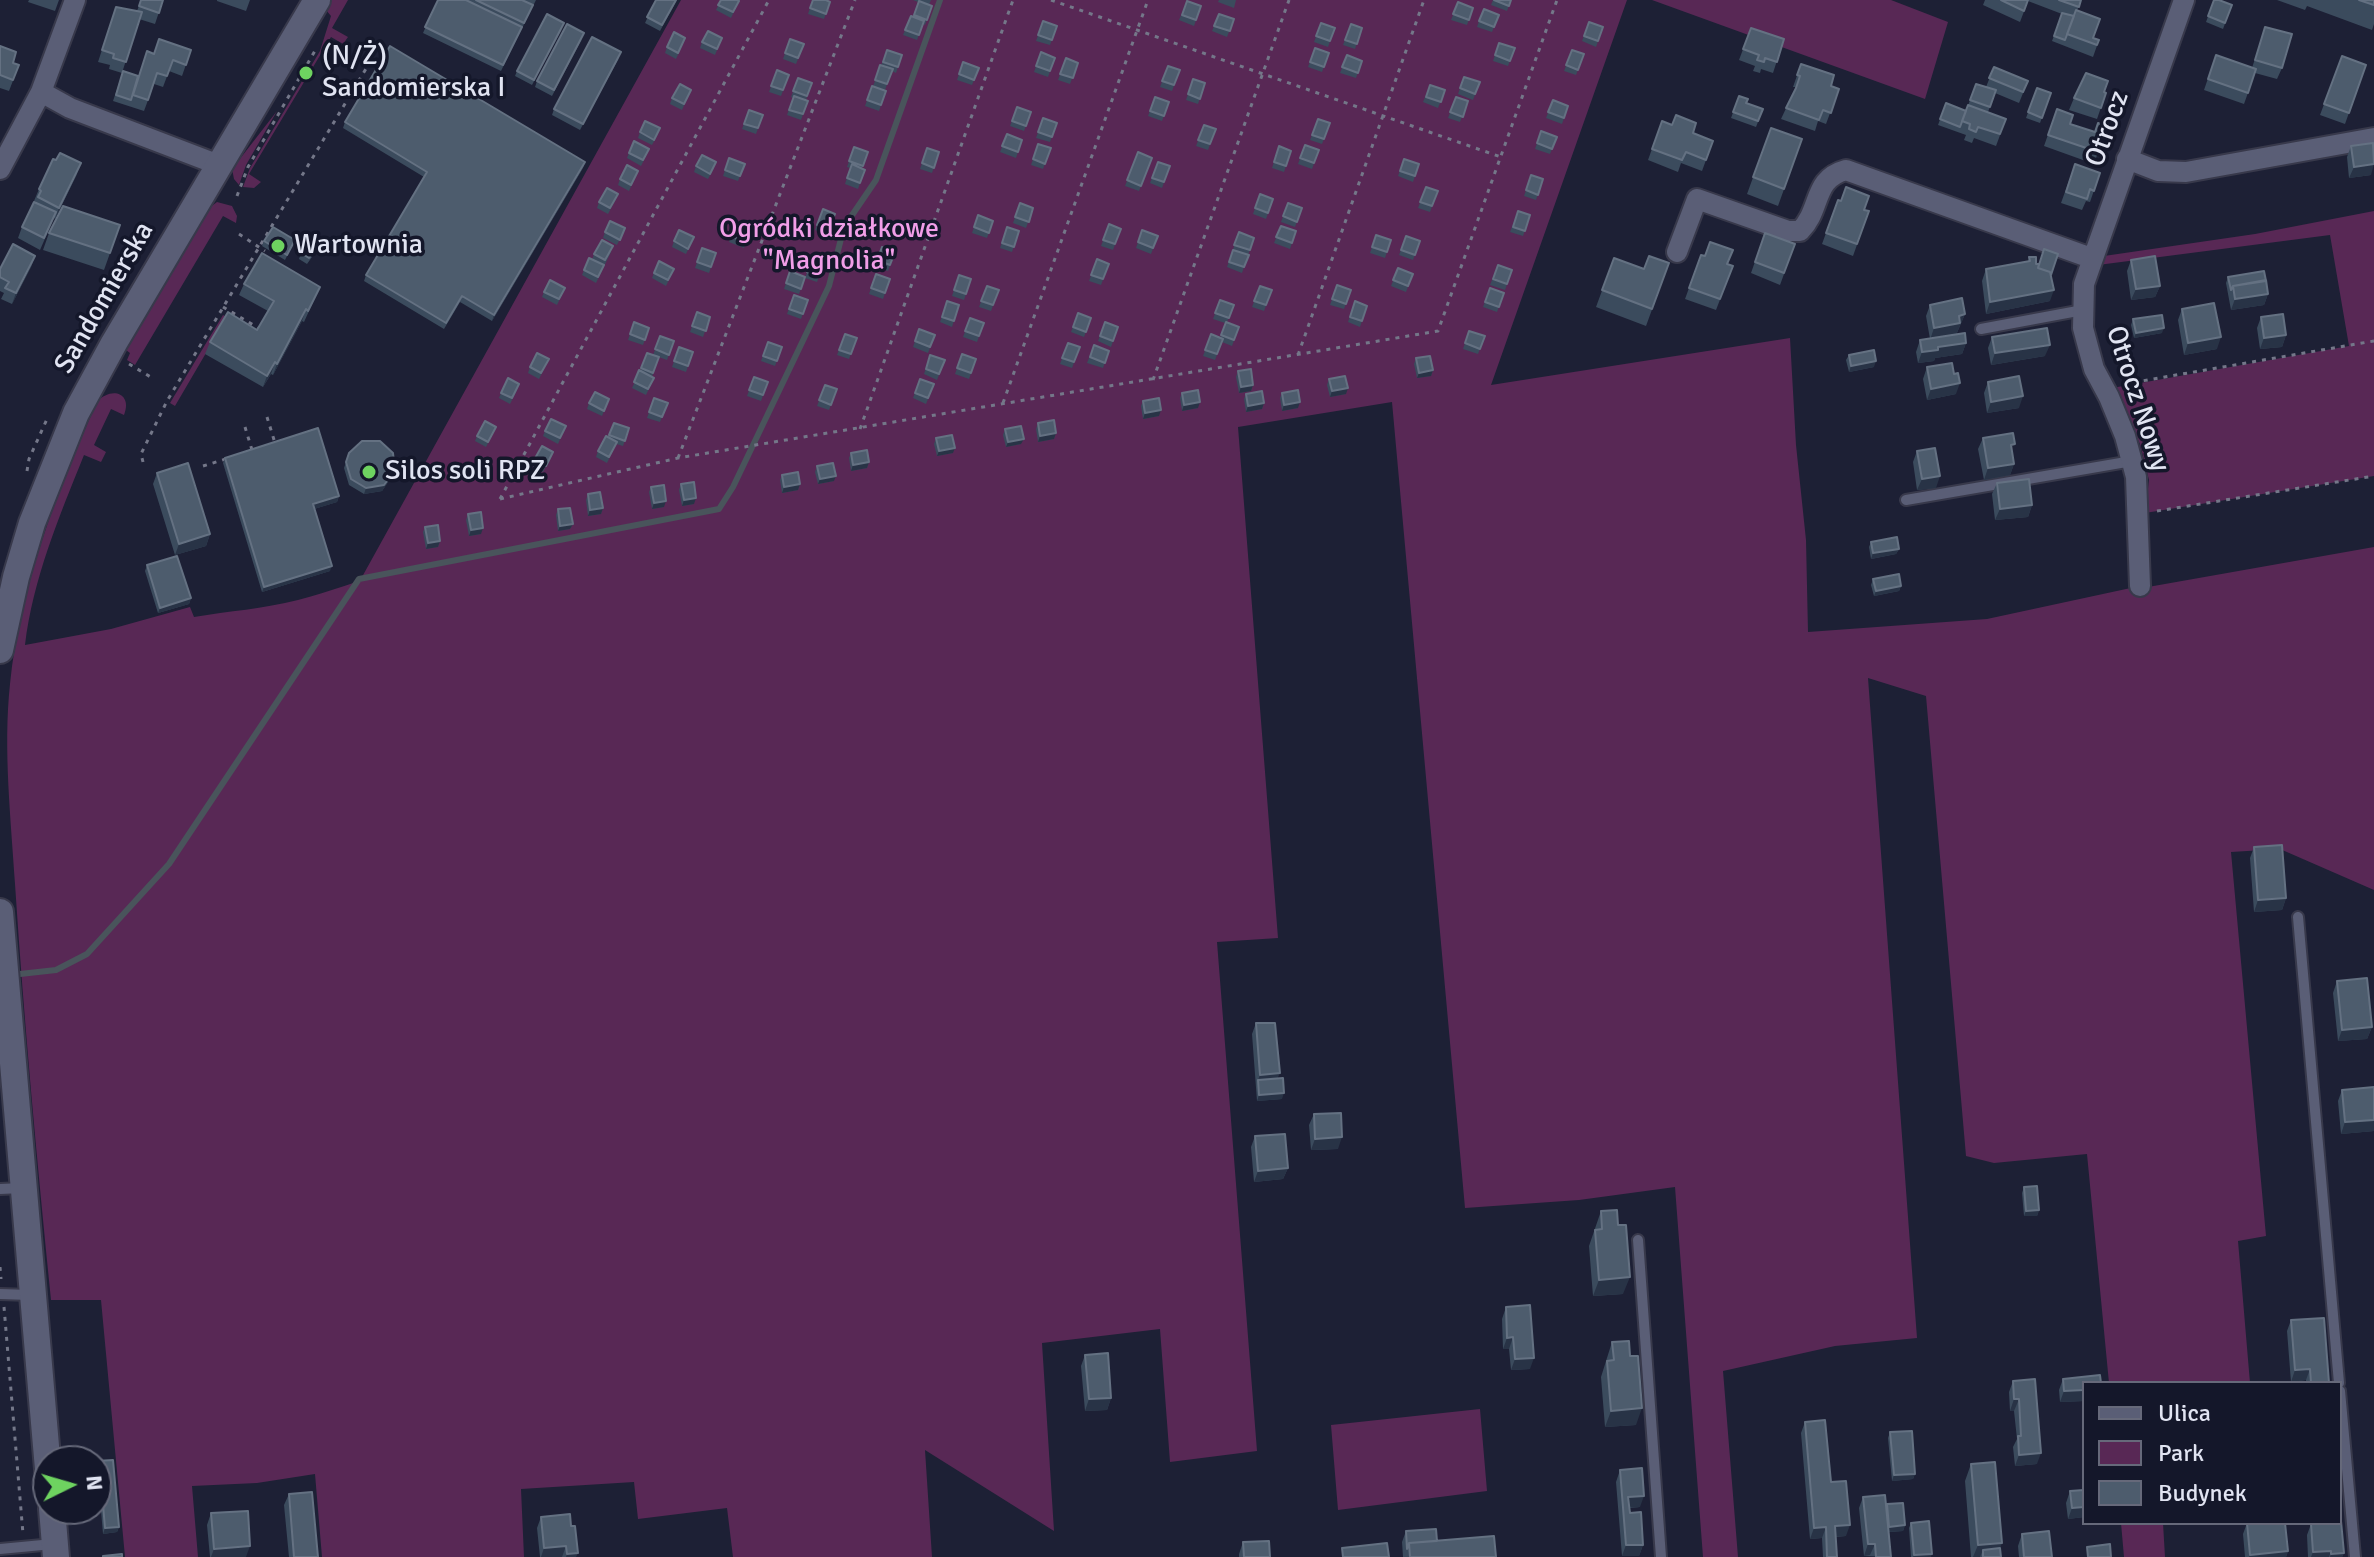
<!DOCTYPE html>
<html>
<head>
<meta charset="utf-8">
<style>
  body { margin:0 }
  #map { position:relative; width:2374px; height:1557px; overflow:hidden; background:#1d2035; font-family:Signika,sans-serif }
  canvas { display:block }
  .legend { position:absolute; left:2082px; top:1381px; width:260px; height:144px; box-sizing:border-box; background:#14172a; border:2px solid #66697a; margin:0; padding:10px 14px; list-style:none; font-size:24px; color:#e1e4f2 }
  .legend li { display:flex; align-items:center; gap:16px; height:40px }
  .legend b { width:40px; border:2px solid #66697a }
  .north { position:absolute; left:32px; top:1445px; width:80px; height:80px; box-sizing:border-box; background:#14172a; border:2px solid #66697a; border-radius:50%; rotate:85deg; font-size:22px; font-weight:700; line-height:32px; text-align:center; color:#e1e4f2 }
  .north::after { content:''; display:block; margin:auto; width:28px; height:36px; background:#6ed360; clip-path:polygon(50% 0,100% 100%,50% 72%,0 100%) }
</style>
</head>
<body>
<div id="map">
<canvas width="2374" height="1557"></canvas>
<ul class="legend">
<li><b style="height:10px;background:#5a5e76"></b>Ulica</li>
<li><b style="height:22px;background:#582855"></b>Park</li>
<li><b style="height:22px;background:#4d5c6d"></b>Budynek</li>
</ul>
<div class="north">N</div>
</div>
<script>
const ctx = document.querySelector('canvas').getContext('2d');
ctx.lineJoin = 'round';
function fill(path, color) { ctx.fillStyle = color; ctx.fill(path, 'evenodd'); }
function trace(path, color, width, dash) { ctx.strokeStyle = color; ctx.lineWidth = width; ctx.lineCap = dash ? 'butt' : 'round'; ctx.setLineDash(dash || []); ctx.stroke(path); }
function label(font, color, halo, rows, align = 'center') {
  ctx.font = font + ' Signika,sans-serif'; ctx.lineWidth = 7; ctx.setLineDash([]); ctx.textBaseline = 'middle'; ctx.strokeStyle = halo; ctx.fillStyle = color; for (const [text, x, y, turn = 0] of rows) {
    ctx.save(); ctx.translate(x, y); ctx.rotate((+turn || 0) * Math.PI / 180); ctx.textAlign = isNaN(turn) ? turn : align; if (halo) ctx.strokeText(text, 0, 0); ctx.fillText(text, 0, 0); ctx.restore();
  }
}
const green = new Path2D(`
  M332 0H348L332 28 348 37 343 44 331 37 249 174 261 182 254 188 243 187 250 168 320 51 331 16 326 10Z
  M681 0H1627L1491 385 1790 338 1796 445 1806 540 1808 632 1987 619 2140 586 2148 587 2374 547V890L2280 849 2231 852 2266 1236 2238 1241 2250 1383H2109L2087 1154 1994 1163 1966 1156 1926 696 1868 678 1917 1338 1835 1346 1723 1371 1738 1557H1703L1675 1187 1579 1200 1465 1208 1392 402 1238 427 1278 938 1217 942 1257 1451 1170 1462 1160 1329 1042 1343 1054 1531 925 1450 932 1557H733L727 1508 638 1519 634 1482 521 1489 524 1557H322L315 1474 257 1483 192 1486 198 1557H125L101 1300H51C37 1161 24 1022 15 884 11 818 3 750 10 684 20 586 57 491 97 402 111 386 133 393 124 415L111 409 94 445 106 452 101 462 84 455C59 517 33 579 25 645L111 629 190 607 194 617C229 611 263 609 298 600 330 592 360 579 393 572L362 577Z
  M1652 0H1891L1948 22 1925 99Z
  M277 111 246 165 239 185 234 179 232 169Z
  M217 202 232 206 237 216 236 223 223 216 135 365 127 360 130 353 126 350 209 208Z
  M2374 211V476L2145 513 2149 480 2140 444 2112 388 2349 346 2330 235 2098 265 2104 256 2255 234Z
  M223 315 256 335 223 324 175 406 170 403Z
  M1480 1409 1487 1491 1338 1510 1331 1425Z
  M2121 1523H2163L2165 1557H2124Z`);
const stream = new Path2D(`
  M11 975 56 970 87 954 169 864 359 579 719 509 733 487 829 286 844 227 876 180 940 0`);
const path = new Path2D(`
  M1051 0 1501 157
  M237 196 248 167 316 49
  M239 234 265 251
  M223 307 260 329
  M1298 355 1424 0
  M129 364 154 379
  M1153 380 1289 0
  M2124 384 2374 341
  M1003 403 1148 0
  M267 417 275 443
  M245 427 252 450
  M860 429 1013 0
  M678 458 855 0
  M143 462 141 454 167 401 367 67
  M203 466 226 459
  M27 471 29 459 47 419
  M500 499 678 458 1438 331 1557 0
  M500 499 769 0
  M2157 511 2374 476
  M0 1267 1 1279
  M4 1307 23 1534`);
const service = new Path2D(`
  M1981 329 2083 310
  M1906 500 2132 461
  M2298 917 2339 1383
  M0 1189 22 1188
  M1638 1240 1661 1557
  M0 1294 30 1295
  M2340 1391 2355 1557
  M0 1549 53 1544`);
const minor = new Path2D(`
  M41 92 70 108 219 165
  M2127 159 2158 171 2186 172 2374 138
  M0 169 41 92 75 0
  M1677 252 1697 199 1788 231H1800C1822 209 1812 179 1846 170L2091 258
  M2140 586 2136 477 2125 436 2109 397 2094 369 2083 328 2084 284 2184 0`);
const tertiary = new Path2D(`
  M0 650 16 577 32 523 76 413 114 343 317 0
  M0 912 48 1469
  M52 1509 56 1557`);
const wall = new Path2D(`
  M29 0H59L55 11 28 2Z
  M141 0H163L155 24 139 19 122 73 109 69 110 65 98 62 116 7 137 11Z
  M217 0H250L246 11 217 1Z
  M438 0H536L501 71 423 33Z
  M656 0H677L660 31 645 23Z
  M721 0 739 1 731 18 716 10Z
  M913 0H931L929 5 932 6 925 25 923 24 917 40 903 35 911 16 913 17 918 2Z
  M1219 0H1236L1234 8 1218 2Z
  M1493 0H1511L1507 11 1491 5Z
  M1985 0H2081L2077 11 2093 38 2099 40 2093 57 2052 41 2062 14 2028 1 2020 22 1983 5Z
  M2214 0 2232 5 2223 29 2206 22Z
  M2277 0H2374V24L2372 30 2307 6 2305 10Z
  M1187 1 1201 6 1194 26 1179 20Z
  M830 2 824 19 808 14 810 8Z
  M1458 2 1473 8 1467 25 1451 20Z
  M1219 14 1234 19 1227 37 1212 31Z
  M1499 15 1492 32 1477 27 1479 21Z
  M1043 21 1057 26 1050 45 1036 41Z
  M1589 22 1603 27 1596 47 1582 41Z
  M1321 23 1335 28 1328 47 1314 42Z
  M1351 24 1362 28 1355 49 1343 45Z
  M2265 27 2282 68 2277 79 2255 73 2244 104 2204 90 2216 55 2252 68Z
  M1751 28 1784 39 1773 73 1761 69 1760 73 1753 71 1755 66 1739 60Z
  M562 29 532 85 515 76 517 71Z
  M722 38 715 55 700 48 702 42Z
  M582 39 552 96 535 87 537 81Z
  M790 39 804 44 796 64 783 59Z
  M1499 43 1515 48 1508 66 1493 61Z
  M683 44 676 59 665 53 667 47Z
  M0 46 13 63 19 65 9 91 0 88Z
  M1315 48 1329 53 1322 72 1308 67Z
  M191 50 182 76 169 71 163 87 154 84 144 111 113 101 123 71 138 76Z
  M887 50 902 55 896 73 892 71 885 90 873 86Z
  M1572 50 1584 54 1576 75 1564 71Z
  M1041 52 1055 58 1048 77 1034 72Z
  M1347 55 1362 61 1356 78 1340 73Z
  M2342 56 2366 65 2345 124 2320 115Z
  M619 58 580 130 552 115 554 109Z
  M1066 58 1078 63 1070 84 1058 80Z
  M963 62 979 68 972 85 957 80Z
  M1801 64 1831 86 1839 89 1826 124 1818 121 1815 131 1781 119 1796 87H1793Z
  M1168 66 1180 70 1172 91 1160 87Z
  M1994 67 2028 81 2019 103 1995 93 1988 112 2006 119 1996 146 1974 138 1972 143 1964 140 1966 135 1938 125 1946 103 1966 111 1976 84 1986 87Z
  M777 70 789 75 781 96 769 92Z
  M1464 77 1480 82 1473 100 1458 94Z
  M798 78 812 83 806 100 808 101 801 120 787 115 793 98 791 97Z
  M1193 79 1205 83 1198 104 1186 100Z
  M1430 85 1445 90 1438 108 1423 102Z
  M872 86 886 91 879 111 865 106Z
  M2037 88 2051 93 2040 123 2026 118Z
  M691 90 682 110 670 104 672 98Z
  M2104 92 2106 93 2097 119 2069 110 2074 98Z
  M1739 96 1746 103 1763 109 1756 127 1731 118Z
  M1155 97 1169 102 1162 121 1148 116Z
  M1456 97 1468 101 1460 122 1448 118Z
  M1553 100 1568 106 1562 124 1546 118Z
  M1017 107 1031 112 1024 131 1010 126Z
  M2057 109 2070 124 2095 132 2107 126 2094 164 2044 146Z
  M749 110 763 115 756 134 742 129Z
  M1043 118 1057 123 1050 142 1036 138Z
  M1318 119 1330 123 1322 144 1310 140Z
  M1662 121 1713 141 1702 171 1681 163 1678 172 1648 160Z
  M345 122 585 162 583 168 492 321 460 302 444 329 364 281 366 275 424 177 343 128Z
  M1204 125 1216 129 1208 150 1196 146Z
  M1771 128 1802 139 1778 206 1747 194Z
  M1541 131 1557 137 1550 154 1535 149Z
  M640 132 658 134 652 145 638 138Z
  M1007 134 1022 140 1016 158 1000 152Z
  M1038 144 1051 148 1043 169 1031 165Z
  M1305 145 1319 150 1312 169 1298 164Z
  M1279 146 1291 151 1284 172 1272 168Z
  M2351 146 2371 175 2349 178 2347 157Z
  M854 147 868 152 862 168 865 170 858 189 845 184 850 168 847 167Z
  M927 148 939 152 932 173 920 169Z
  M1138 152 1152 158 1139 191 1125 186Z
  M629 153 647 154 641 166 627 158Z
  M729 158 745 164 738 181 723 176Z
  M1404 159 1419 164 1413 182 1398 176Z
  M1158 162 1170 166 1162 188 1150 183Z
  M2075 164 2100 173 2090 202 2086 201 2082 210 2061 203Z
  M696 166 714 168 708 179 694 172Z
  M638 171 629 191 618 185 620 179Z
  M77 174 55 219 54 218 40 250 18 238 22 227 36 203V202L34 201 39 189Z
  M1531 175 1543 179 1536 200 1524 196Z
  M1426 187 1438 191 1430 212 1418 208Z
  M1260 194 1273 199 1266 219 1253 214Z
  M616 199 608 214 597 208 599 202Z
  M1838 200 1869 211 1853 256 1822 244Z
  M1020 203 1033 208 1026 228 1013 223Z
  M1288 203 1302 208 1295 227 1281 222Z
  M823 209 835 214 827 235 815 230Z
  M1518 211 1530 215 1523 236 1510 232Z
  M978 215 993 221 987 238 972 233Z
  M736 223 751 228 744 248 729 242Z
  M1109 224 1121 229 1113 250 1101 246Z
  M120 225 104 270 43 250 49 233Z
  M1281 226 1296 231 1290 249 1274 243Z
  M1007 227 1019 231 1012 252 1000 248Z
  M625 228 617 245 603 238 605 232Z
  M1142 230 1158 236 1151 254 1136 248Z
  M1239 232 1254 238 1242 273 1227 267Z
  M1765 233 1795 244 1780 285 1751 273Z
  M1376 235 1391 240 1385 258 1370 253Z
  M1406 236 1420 241 1413 260 1399 255Z
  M694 237 686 254 672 247 674 241Z
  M295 240 285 260 262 246 264 241Z
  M882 247 895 252 888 271 875 266Z
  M702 248 716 253 709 273 695 268Z
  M611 252 596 283 582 275 589 258 592 260 594 254Z
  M301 253 312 257 307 264 299 259Z
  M1701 255 1733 266 1716 310 1685 299Z
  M35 256 31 267 12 304 1 299 4 293 0 291V269Z
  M813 257 825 261 817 282 805 278Z
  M2029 257 2036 264 2051 275 2050 301 1986 314 1982 281 1986 269 2028 261Z
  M1614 258 1644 269 1669 263 1646 326 1596 307Z
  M1097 259 1109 264 1101 285 1089 281Z
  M2131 260 2160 286 2155 297 2131 300 2127 271Z
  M1498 265 1512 270 1505 290 1490 285Z
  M1398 268 1413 274 1406 292 1391 286Z
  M674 269 666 286 652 278 654 273Z
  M790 271 805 277 799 294 784 289Z
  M876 274 890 279 883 299 869 294Z
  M959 275 971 279 964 300 952 296Z
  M2228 277 2268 294 2264 305 2231 310 2226 283Z
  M244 284 320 287 304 322 302 321 273 375 271 374 263 387 205 354 210 342 257 330 268 311 239 295Z
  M1337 285 1351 290 1344 309 1330 305Z
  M987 286 999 290 991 311 979 307Z
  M1260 286 1272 290 1264 311 1252 307Z
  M565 288 557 305 542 297 544 292Z
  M1490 288 1504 293 1497 312 1483 307Z
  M794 295 808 300 801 319 787 314Z
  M1220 300 1234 305 1227 322 1239 327 1232 346 1222 342 1215 360 1203 356 1211 334 1220 338 1225 323 1213 319Z
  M947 301 959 305 952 327 940 322Z
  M1355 301 1367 306 1360 327 1348 322Z
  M1930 305 1965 314 1956 335 1966 343 1962 354 1935 358 1934 361 1918 363 1916 352 1920 340 1930 339 1926 316Z
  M2182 309 2217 349 2184 355 2178 320Z
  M697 312 710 317 703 337 690 332Z
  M1078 313 1091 318 1084 337 1071 332Z
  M2261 317 2286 335 2282 347 2260 349 2257 328Z
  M970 318 984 323 977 342 963 337Z
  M2133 319 2162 333 2134 338 2131 325Z
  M634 322 649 328 643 345 628 340Z
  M1105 322 1118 327 1111 347 1098 341Z
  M919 329 935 335 928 353 913 347Z
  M1469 331 1485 336 1478 354 1463 349Z
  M845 334 857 338 849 359 837 355Z
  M660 336 674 341 667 360 653 355Z
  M1992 337 2045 356 1991 365 1988 348Z
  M768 342 782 347 775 366 761 361Z
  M1068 343 1080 347 1072 368 1060 364Z
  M1094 345 1109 351 1103 368 1087 363Z
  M679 347 693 352 686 372 672 367Z
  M647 353 659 357 652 377 654 378 646 395 632 388 640 371Z
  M962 354 976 359 969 379 955 374Z
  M930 355 945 360 937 380 924 374Z
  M1849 355 1874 367 1849 372 1846 360Z
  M1416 358 1433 370 1431 376 1417 378 1414 364Z
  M549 359 539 379 528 373 530 367Z
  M1927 367 1956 394 1927 400 1923 379Z
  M1238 371 1253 385 1251 391 1239 393 1236 377Z
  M754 377 768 382 761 401 747 396Z
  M920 379 934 384 926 404 913 398Z
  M1329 379 1346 394 1330 397 1327 385Z
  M1988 382 2019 408 1987 413 1984 393Z
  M825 385 837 389 829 410 817 406Z
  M517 390 510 404 499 398 501 393Z
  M1182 393 1198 408 1182 411 1180 398Z
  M1282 393 1298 408 1282 411 1280 398Z
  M1246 394 1264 403 1262 409 1246 412 1244 399Z
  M654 398 668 403 660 422 647 418Z
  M609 399 602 416 587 409 589 403Z
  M1143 401 1159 416 1143 419 1141 406Z
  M614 423 629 428 623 446 616 444 607 463 596 457 598 451 608 438Z
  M1038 423 1056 433 1054 439 1038 442 1036 429Z
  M566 426 558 444 543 436 545 431Z
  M496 427 486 447 475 441 477 436Z
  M1005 429 1021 444 1006 447 1003 435Z
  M936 438 953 453 937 456 934 444Z
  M1983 438 2012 452 2014 464 2010 475 1984 480 1978 449Z
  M1917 451 1936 488 1917 490 1913 462Z
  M553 452 543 472 532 466 534 460Z
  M851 453 869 462 867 468 851 471 849 458Z
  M225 458 339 496 337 502 314 509 330 571 262 592 223 463Z
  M347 459 392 476 382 491 364 494 349 485 344 468Z
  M817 466 834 481 818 484 815 472Z
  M157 473 210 534 206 546 175 555 153 484Z
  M782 475 800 484 798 490 782 493 780 480Z
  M1997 483 2032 505 2028 517 1995 520 1992 494Z
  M681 484 694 504 682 506 679 490Z
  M651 487 664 507 652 509 649 492Z
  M588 494 603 508 601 514 588 516 586 500Z
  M558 509 573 524 570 529 558 531 556 515Z
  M468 514 481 534 469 536 466 520Z
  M425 527 440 541 438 547 426 549 423 532Z
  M1871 542 1899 549 1896 554 1871 559 1869 547Z
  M147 565 191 598 189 604 158 613 145 571Z
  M1873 579 1901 586 1899 591 1874 596 1871 585Z
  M2254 847 2286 898 2282 910 2254 912 2250 858Z
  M2337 981 2372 1027 2367 1039 2338 1041 2333 993Z
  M1256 1023 1278 1078 1282 1099 1257 1101 1252 1034Z
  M2374 1087V1131L2341 1134 2338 1101 2342 1090Z
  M1314 1114 1338 1149 1311 1150 1309 1125Z
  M1255 1136 1288 1168 1283 1179 1254 1182 1251 1147Z
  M2024 1187 2039 1210 2037 1216H2024L2022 1193Z
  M1601 1211 1618 1225 1623 1294 1593 1296 1589 1246Z
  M1506 1307 1530 1369 1511 1370 1509 1349H1503L1502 1319Z
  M2291 1320 2329 1383H2306V1380L2291 1382 2287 1331Z
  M1612 1342 1636 1425 1605 1427 1601 1377Z
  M1085 1355 1111 1398 1107 1410 1085 1411 1081 1366Z
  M2063 1379 2084 1383V1401L2060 1402 2059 1390Z
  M2013 1381 2037 1464 2015 1466 2013 1447 2017 1439 2014 1411H2010L2009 1392Z
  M1805 1422 1831 1482 1846 1536 1835 1537 1837 1557H1823L1822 1538 1810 1539 1801 1433Z
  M1890 1432 1915 1474 1913 1479 1892 1481 1888 1438Z
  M96 1461 119 1527 117 1532 103 1534 99 1487H96Z
  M1971 1464 2000 1548 2001 1557H1971L1965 1481Z
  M1620 1470 1640 1507 1630 1508V1513L1643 1545 1639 1556H1622L1616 1482Z
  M2084 1490V1517L2068 1519 2066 1503 2070 1491Z
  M289 1494 318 1557H289L284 1505Z
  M1863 1497 1887 1506 1905 1525 1903 1531 1889 1532 1891 1557 1864 1556 1859 1508Z
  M211 1513 246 1557H210L207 1525Z
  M541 1517 571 1526 576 1557H540L537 1528Z
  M1911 1523 1931 1557H1911L1909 1528Z
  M2247 1523 2288 1551 2286 1557H2245L2243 1534Z
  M2311 1524 2344 1553 2342 1557H2308L2307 1535Z
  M1406 1531 1496 1557H1403L1402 1542Z
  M2022 1534 2052 1557H2019L2018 1546Z
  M1243 1542 1270 1557H1239V1554Z`);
const shadedWall = new Path2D(`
  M585 162 583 168 492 321 494 315Z
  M81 163 77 174 55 219 59 208Z
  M2374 164 2371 175 2349 178 2354 167Z
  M35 256 31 267 12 304 16 293Z
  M2160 286 2155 297 2131 300 2136 289Z
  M2054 290 2050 301 1986 314 1990 302Z
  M2268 294 2264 305 2231 310 2235 299Z
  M306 309 302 321 273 375 277 364Z
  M1965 314 1956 335 1930 340 1934 328 1959 316Z
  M2164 328 2162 333 2134 338 2136 333Z
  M2286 335 2282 347 2260 349 2264 338Z
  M2221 337 2217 349 2184 355 2188 343Z
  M1966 343 1962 354 1935 358 1934 361 1918 363 1922 352 1938 347Z
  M2050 345 2045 356 1991 365 1995 353Z
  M1876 361 1874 367 1849 372 1851 366Z
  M275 362 271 374 263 387 267 376Z
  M1433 370 1431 376 1417 378 1419 373Z
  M1960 383 1956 394 1927 400 1931 389Z
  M1253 385 1251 391 1239 393 1241 387Z
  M1348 388 1346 394 1330 397 1332 391Z
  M2023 396 2019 408 1987 413 1991 402Z
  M1200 402 1198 408 1182 411 1184 405Z
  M1300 402 1298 408 1282 411 1284 405Z
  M1264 403 1262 409 1246 412 1248 406Z
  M1161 410 1159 416 1143 419 1145 413Z
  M1056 433 1054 439 1038 442 1040 436Z
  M1024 439 1021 444 1006 447 1008 442Z
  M955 448 953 453 937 456 939 451Z
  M869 462 867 468 851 471 853 465Z
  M2014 464 2010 475 1984 480 1988 468Z
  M395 471 392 476 382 491 364 494 366 488Z
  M836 476 834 481 818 484 820 479Z
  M1940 476 1936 488 1917 490 1922 479Z
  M800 484 798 490 782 493 784 487Z
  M339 496 337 502 311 510 313 504Z
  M696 498 694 504 682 506 684 500Z
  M666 501 664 507 652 509 654 503Z
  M2032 505 2028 517 1995 520 2000 509Z
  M603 508 601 514 588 516 590 510Z
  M573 524 570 529 558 531 560 526Z
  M483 528 481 534 469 536 471 530Z
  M210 534 206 546 175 555 179 544Z
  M440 541 438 547 426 549 428 543Z
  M1899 549 1896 554 1871 559 1873 553Z
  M332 566 330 571 262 592 264 587Z
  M1901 586 1899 591 1874 596 1876 591Z
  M191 598 189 604 158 613 160 608Z
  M2286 898 2282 910 2254 912 2258 900Z
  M2372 1027 2367 1039 2338 1041 2342 1030Z
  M1280 1073 1275 1084 1258 1080 1260 1075Z
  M1284 1093 1282 1099 1257 1101 1259 1095Z
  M2374 1120V1131L2341 1134 2345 1122Z
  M1342 1137 1338 1149 1311 1150 1315 1139Z
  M1288 1168 1283 1179 1254 1182 1258 1171Z
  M2039 1210 2037 1216H2024L2026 1211Z
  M1630 1277 1623 1294 1593 1296 1599 1280Z
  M1513 1337 1509 1349H1503L1507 1338Z
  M1534 1358 1530 1369 1511 1370 1515 1359Z
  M2310 1369 2306 1380 2291 1382 2295 1370Z
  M2084 1390V1401L2060 1402 2064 1391Z
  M1111 1398 1107 1410 1085 1411 1089 1399Z
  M2014 1399H2019L2014 1411H2010Z
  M1642 1408 1636 1425 1605 1427 1611 1411Z
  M2041 1453 2037 1464 2015 1466 2019 1455Z
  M1915 1474 1913 1479 1892 1481 1894 1475Z
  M1644 1496 1640 1507 1624 1508 1628 1497Z
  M2084 1507V1517L2068 1519 2072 1508Z
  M1850 1525 1846 1536 1830 1537 1835 1526Z
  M1905 1525 1903 1531 1887 1532 1889 1527Z
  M119 1527 117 1532 103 1534 105 1528Z
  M1826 1527 1822 1538 1810 1539 1814 1528Z
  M2002 1543 1997 1557 1983 1550 1980 1557H1973L1978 1545Z
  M1868 1544H1875L1870 1555 1864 1556Z
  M1626 1545H1643L1639 1556H1622Z
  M250 1546 246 1557H211L214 1549Z
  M566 1546 562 1557H541L544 1548Z
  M2288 1551 2286 1557H2249L2250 1555Z
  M2331 1551 2329 1557H2311L2313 1552Z
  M578 1553 576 1557H566L567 1554Z
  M2344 1553 2342 1557H2330L2331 1554Z
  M1932 1554 1931 1557H1913L1914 1555Z`);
const building = new Path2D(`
  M141 0H163L159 13 139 6Z
  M438 0H466L522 27 503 65 425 27Z
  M476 0H522L533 5 524 23Z
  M656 0H676L662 25 647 17Z
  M721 0H737L739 1 733 12 718 5Z
  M813 0H826L830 2 826 14 810 8Z
  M1494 0H1511L1509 6Z
  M2001 0H2028L2024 11Z
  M2059 0H2081L2079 7Z
  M2214 0H2219L2232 5 2225 23 2208 16Z
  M2359 0H2374V5Z
  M919 1 932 6 927 20 914 15Z
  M1187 1 1201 6 1196 20 1182 15Z
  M1458 2 1473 8 1469 20 1453 14Z
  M116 7 142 12 126 62 113 58 114 54 102 50Z
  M1484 9 1499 15 1494 27 1479 21Z
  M2076 10 2100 19 2093 38 2099 40 2097 45 2067 34Z
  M2062 13 2074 16 2065 40 2054 36Z
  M547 14 564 23 534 80 517 71Z
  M1219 14 1234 19 1230 31 1214 26Z
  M911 16 924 21 919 35 905 30Z
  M1043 21 1057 26 1052 40 1038 35Z
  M1589 22 1603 27 1598 41 1584 36Z
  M1321 23 1335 28 1330 41 1316 36Z
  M567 24 584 33 554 90 537 81Z
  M1351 24 1362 28 1357 44 1345 40Z
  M2265 27 2292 34 2282 68 2255 60Z
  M1751 28 1784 39 1777 62 1765 58 1764 62 1757 60 1759 55 1743 49Z
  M708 31 722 38 717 49 702 42Z
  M674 32 685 38 678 53 667 47Z
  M592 37 621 52 583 124 554 109Z
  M159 39 191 50 186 65 173 60 167 76 157 73 148 100 133 95 147 51 154 54Z
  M790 39 804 44 798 58 785 53Z
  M1499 43 1515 48 1510 61 1495 55Z
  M0 46 16 52 13 63 19 65 13 80 0 75Z
  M390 46 585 162 494 315 462 296 446 323 366 275 427 172 345 122Z
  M1315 48 1329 53 1324 67 1310 62Z
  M887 50 902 55 898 67 883 62Z
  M1572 50 1584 54 1578 70 1566 65Z
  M1041 52 1055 58 1050 71 1036 66Z
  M1347 55 1362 61 1358 73 1342 67Z
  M2216 55 2256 69 2248 93 2208 79Z
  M2342 56 2366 65 2349 113 2324 104Z
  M1066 58 1078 63 1073 78 1060 74Z
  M963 62 979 68 974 80 959 74Z
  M1801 64 1834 75 1831 86 1839 89 1831 113 1823 110 1819 120 1786 108 1796 88 1800 76 1797 75Z
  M880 65 893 69 887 84 875 80Z
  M1168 66 1180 70 1174 85 1162 81Z
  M1994 67 2028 81 2023 92 1989 78Z
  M777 70 789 75 783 90 771 86Z
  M123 71 138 76 131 100 116 95Z
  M2086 73 2108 81 2104 92 2106 93 2101 108 2074 98Z
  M1464 77 1480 82 1475 94 1460 88Z
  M798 78 812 83 807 96 793 91Z
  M1193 79 1205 83 1200 99 1188 94Z
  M680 84 691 90 684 104 672 98Z
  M1976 84 1996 90 1990 107 1970 100Z
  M1430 85 1445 90 1441 102 1426 97Z
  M872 86 886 91 881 105 867 100Z
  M2037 88 2051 93 2042 118 2028 112Z
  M794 96 808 101 803 114 789 110Z
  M1739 96 1748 99 1746 103 1763 109 1758 121 1733 112Z
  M1155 97 1169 102 1164 116 1150 111Z
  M1456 97 1468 101 1463 117 1450 112Z
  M1553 100 1568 106 1564 118 1548 112Z
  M1946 103 1966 111 1960 127 1940 119Z
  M1968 105 2006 119 2000 134 1978 127 1976 132 1969 129 1970 124 1962 121Z
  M1017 107 1031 112 1026 126 1012 121Z
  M2057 109 2073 115 2070 124 2095 132 2098 123 2107 126 2098 152 2048 135Z
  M749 110 763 115 758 128 744 124Z
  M1676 115 1696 123 1693 133 1713 141 1706 160 1686 152 1682 160 1652 149 1662 121 1672 125Z
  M1043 118 1057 123 1052 137 1038 132Z
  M1318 119 1330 123 1324 139 1312 135Z
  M645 121 660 128 654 140 640 132Z
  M1204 125 1216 129 1210 144 1198 140Z
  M1771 128 1802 139 1784 189 1753 177Z
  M1541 131 1557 137 1552 149 1537 143Z
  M1007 134 1022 140 1018 152 1002 146Z
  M634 141 649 149 643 160 629 153Z
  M2373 143 2374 164 2354 167 2351 146Z
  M1038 144 1051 148 1045 164 1033 159Z
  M1305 145 1319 150 1314 163 1300 158Z
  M1279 146 1291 151 1286 166 1274 162Z
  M854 147 868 152 863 166 849 161Z
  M927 148 939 152 934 168 922 163Z
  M1138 152 1152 158 1141 186 1127 180Z
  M60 153 81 163 59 208 38 197 41 191 39 189 53 159 56 160Z
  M702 155 716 162 710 174 696 166Z
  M729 158 745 164 740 176 725 170Z
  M1404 159 1419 164 1415 176 1400 171Z
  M1158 162 1170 166 1164 182 1152 178Z
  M852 164 865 170 860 183 847 178Z
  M2075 164 2100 173 2094 191 2090 189 2087 199 2066 192Z
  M627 165 638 171 631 185 620 179Z
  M1531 175 1543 179 1538 195 1526 190Z
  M1426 187 1438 191 1432 206 1420 202Z
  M1846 187 1869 196 1864 210 1869 211 1857 244 1826 233 1838 200 1841 201Z
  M607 188 618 194 610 208 599 202Z
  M1260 194 1273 199 1268 213 1255 208Z
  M34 202 56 212 44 238 22 227Z
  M1020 203 1033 208 1029 222 1015 217Z
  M1288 203 1302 208 1297 222 1283 216Z
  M63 206 120 225 110 253 49 233Z
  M823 209 835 214 829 229 817 225Z
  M1518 211 1530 215 1525 231 1513 227Z
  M978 215 993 221 989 233 974 227Z
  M610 221 625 228 620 240 605 232Z
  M736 223 751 228 746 242 732 237Z
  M1109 224 1121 229 1115 244 1103 240Z
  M1281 226 1296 231 1292 243 1276 237Z
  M273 227 295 240 287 255 264 241Z
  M1007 227 1019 231 1014 247 1002 243Z
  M679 230 694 237 688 249 674 241Z
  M1142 230 1158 236 1153 248 1138 242Z
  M1239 232 1254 238 1250 250 1234 245Z
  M1765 233 1795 244 1784 273 1755 262Z
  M1376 235 1391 240 1387 252 1372 247Z
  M1406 236 1420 241 1415 255 1401 250Z
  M602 240 613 246 605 260 594 254Z
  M1710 242 1733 250 1727 264 1733 266 1720 299 1689 288 1701 255 1705 256Z
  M13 244 35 256 16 293 5 288 9 282 0 277V269Z
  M305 246 314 251 309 258 301 253Z
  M882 247 895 252 890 265 877 260Z
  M702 248 716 253 711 267 697 262Z
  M2044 249 2058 254 2051 275 2050 272 2038 268Z
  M1233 250 1249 255 1244 267 1229 262Z
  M262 253 320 287 308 311 306 309 277 364 275 362 267 376 210 342 228 312 257 330 274 301 244 284Z
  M1649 256 1669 263 1652 309 1602 290 1614 258 1644 269Z
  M2155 256 2160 286 2136 289 2131 260Z
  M813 257 825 261 819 277 807 272Z
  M2029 257H2036V264H2039L2038 268 2050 272 2054 290 1990 302 1986 269 2030 261Z
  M589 258 604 265 598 277 584 270Z
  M1097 259 1109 264 1103 279 1091 275Z
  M659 261 674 269 668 280 654 273Z
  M1498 265 1512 270 1507 284 1493 279Z
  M1398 268 1413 274 1408 286 1393 280Z
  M790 271 805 277 801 289 786 283Z
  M2264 271 2266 281 2233 286 2231 290 2228 277Z
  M876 274 890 279 885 293 871 288Z
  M959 275 971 279 966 294 954 290Z
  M550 280 565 288 559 299 544 292Z
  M2266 280 2268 294 2235 299 2233 286Z
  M1337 285 1351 290 1346 304 1332 299Z
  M987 286 999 290 993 305 981 301Z
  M1260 286 1272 290 1266 305 1254 301Z
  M1490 288 1504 293 1499 307 1485 302Z
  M794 295 808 300 803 314 789 309Z
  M1962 298 1965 314 1959 316 1960 323 1934 328 1930 305Z
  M1220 300 1234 305 1229 318 1215 313Z
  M947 301 959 305 954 321 942 317Z
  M1355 301 1367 306 1362 321 1350 317Z
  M2214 303 2221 337 2188 343 2182 309Z
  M697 312 710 317 706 331 692 326Z
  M1078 313 1091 318 1086 332 1073 327Z
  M2283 314 2286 335 2264 338 2261 317Z
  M2162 315 2164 328 2136 333 2133 319Z
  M970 318 984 323 979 336 965 331Z
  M634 322 649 328 645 340 630 334Z
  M1105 322 1118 327 1113 341 1100 336Z
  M1226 322 1239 327 1234 340 1221 335Z
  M2047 328 2050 345 1995 353 1992 337Z
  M919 329 935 335 930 347 915 341Z
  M1469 331 1485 336 1480 349 1465 343Z
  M1965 333 1966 343 1938 347V350L1922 352 1920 340Z
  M845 334 857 338 851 354 839 350Z
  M1211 334 1223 339 1217 354 1205 350Z
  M660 336 674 341 669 355 655 349Z
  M768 342 782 347 777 361 763 356Z
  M1068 343 1080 347 1074 362 1062 358Z
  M1094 345 1109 351 1105 363 1090 357Z
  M679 347 693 352 688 366 674 361Z
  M1874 350 1876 361 1851 366 1849 355Z
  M537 353 549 359 541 373 530 367Z
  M647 353 659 357 653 373 641 368Z
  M962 354 976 359 971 373 957 368Z
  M930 355 945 360 939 374 926 369Z
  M1430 356 1433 370 1419 373 1416 358Z
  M1952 363 1954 374 1958 373 1960 383 1931 389 1927 367Z
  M1251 369 1253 385 1241 387 1238 371Z
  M639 370 654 378 648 389 634 382Z
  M1345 376 1348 388 1332 391 1329 379Z
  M2019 376 2023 396 1991 402 1988 382Z
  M754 377 768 382 763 395 749 390Z
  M508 378 519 384 512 398 501 393Z
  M920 379 934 384 928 398 915 393Z
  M825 385 837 389 831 405 819 400Z
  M1198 390 1200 402 1184 405 1182 393Z
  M1298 390 1300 402 1284 405 1282 393Z
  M1262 391 1264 403 1248 406 1246 394Z
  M595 392 609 399 604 411 589 403Z
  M654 398 668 403 662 417 649 412Z
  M1159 398 1161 410 1145 413 1143 401Z
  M551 419 566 426 560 438 545 431Z
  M1054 420 1056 433 1040 436 1038 423Z
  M485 421 496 427 488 442 477 436Z
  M614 423 629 428 625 441 609 435Z
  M1021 426 1024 439 1008 442 1005 429Z
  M318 428 339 496 313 504 332 566 264 587 225 458Z
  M2013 433 2015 444 2011 445 2014 464 1988 468 1983 438Z
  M952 435 955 448 939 451 936 438Z
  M606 436 617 442 609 457 598 451Z
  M362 441H380L393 453 395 471 384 485 366 488 351 479 346 462 349 453Z
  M542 446 553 452 546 466 534 460Z
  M1935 448 1940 476 1922 479 1917 451Z
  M867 450 869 462 853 465 851 453Z
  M188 463 210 534 179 544 157 473Z
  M833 463 836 476 820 479 817 466Z
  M798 472 800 484 784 487 782 475Z
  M2029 479 2032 505 2000 509 1997 483Z
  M694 482 696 498 684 500 681 484Z
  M664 485 666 501 654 503 651 487Z
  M600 492 603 508 590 510 588 494Z
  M570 508 573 524 560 526 558 509Z
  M481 512 483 528 471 530 468 514Z
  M438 525 440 541 428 543 425 527Z
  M1897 537 1899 549 1873 553 1871 542Z
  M177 556 191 598 160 608 147 565Z
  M1899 574 1901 586 1876 591 1873 579Z
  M2282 845 2286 898 2258 900 2254 847Z
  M2367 978 2372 1027 2342 1030 2337 981Z
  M1256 1023H1275L1280 1073 1260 1075Z
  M1283 1078 1284 1093 1259 1095 1258 1080Z
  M2374 1087V1120L2345 1122 2342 1090Z
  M1341 1113 1342 1137 1315 1139 1314 1114Z
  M1285 1134 1288 1168 1258 1171 1255 1136Z
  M2037 1186 2039 1210 2026 1211 2024 1187Z
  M1617 1210 1618 1225H1626L1630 1277 1599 1280 1595 1230 1602 1229 1601 1211Z
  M1530 1305 1534 1358 1515 1359 1513 1337 1507 1338 1506 1307Z
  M2324 1318 2329 1383H2311L2310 1369 2295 1370 2291 1320Z
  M1629 1341 1630 1356H1638L1642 1408 1611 1411 1607 1361 1614 1360 1612 1342Z
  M1108 1353 1111 1398 1089 1399 1085 1355Z
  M2100 1375 2101 1383H2084V1390L2064 1391 2063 1379Z
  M2035 1379 2041 1453 2019 1455 2018 1436H2021L2019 1399H2014L2013 1381Z
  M1825 1420 1831 1482 1846 1481 1850 1525 1835 1526 1837 1557H1827L1826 1527 1814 1528 1805 1422Z
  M1912 1431 1915 1474 1894 1475 1890 1432Z
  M113 1460 119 1527 105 1528 101 1481H97L96 1461Z
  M1995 1462 2002 1543 1978 1545 1971 1464Z
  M1642 1468 1644 1496 1628 1497 1630 1513 1641 1512 1643 1545H1626L1620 1470Z
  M2084 1490V1507L2072 1508 2070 1491Z
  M312 1492 318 1557H294L289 1494Z
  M1885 1495 1891 1557H1876L1875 1544H1868L1863 1497Z
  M1903 1503 1905 1525 1889 1527 1887 1504Z
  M248 1511 250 1546 214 1549 211 1513Z
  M570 1514 571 1526H575L578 1553 567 1554 566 1546 544 1548 541 1517Z
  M1929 1521 1932 1554 1914 1555 1911 1523Z
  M2340 1521H2341L2344 1553 2331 1554V1551L2313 1552 2311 1524 2340 1523Z
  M2247 1523H2285L2288 1551 2250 1555Z
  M1436 1529 1437 1541 1409 1543 1407 1549 1406 1531Z
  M2049 1531 2052 1557H2024L2022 1534Z
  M1494 1536 1496 1557H1410L1409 1543Z
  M1269 1541 1270 1557H1244L1243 1542Z
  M1387 1543 1389 1557H1343L1342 1548Z
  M2110 1544 2111 1557H2088L2087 1547Z
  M2000 1548 2001 1557H1983V1550Z
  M122 1554V1557H103V1556Z`);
const markers = [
  [306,73,8,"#6ed360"],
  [278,246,8,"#6ed360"],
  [369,472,8,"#6ed360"]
];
const poiNames = [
  ["(N/Ż)",322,57],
  ["Sandomierska I",322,89],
  ["Wartownia",294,246],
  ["Silos soli RPZ",385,472]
];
const streetNames = [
  ["Otrocz",2108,129,-70],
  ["Sandomierska",105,298,-60],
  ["Otrocz Nowy",2137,399,72]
];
const parkNames = [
  ["Ogródki działkowe",829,230],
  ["\"Magnolia\"",829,262]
];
fill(green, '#582855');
trace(stream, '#49545b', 6);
trace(service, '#38394b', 14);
trace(minor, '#38394b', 24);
trace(tertiary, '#38394b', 30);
trace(path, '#747789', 3, [4, 6]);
trace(service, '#5a5e76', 10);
trace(minor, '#5a5e76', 20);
trace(tertiary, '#5a5e76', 26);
fill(wall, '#3b4b5d');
fill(shadedWall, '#283346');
fill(building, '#4d5c6d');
trace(building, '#647182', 2);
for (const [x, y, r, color] of markers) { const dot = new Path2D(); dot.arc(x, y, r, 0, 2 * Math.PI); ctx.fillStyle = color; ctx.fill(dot); trace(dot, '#14172a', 3); }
label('28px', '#e1e4f2', '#14172a', poiNames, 'left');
label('28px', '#e1e4f2', '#14172a', streetNames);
label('28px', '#f19ee8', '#14172a', parkNames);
</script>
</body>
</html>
